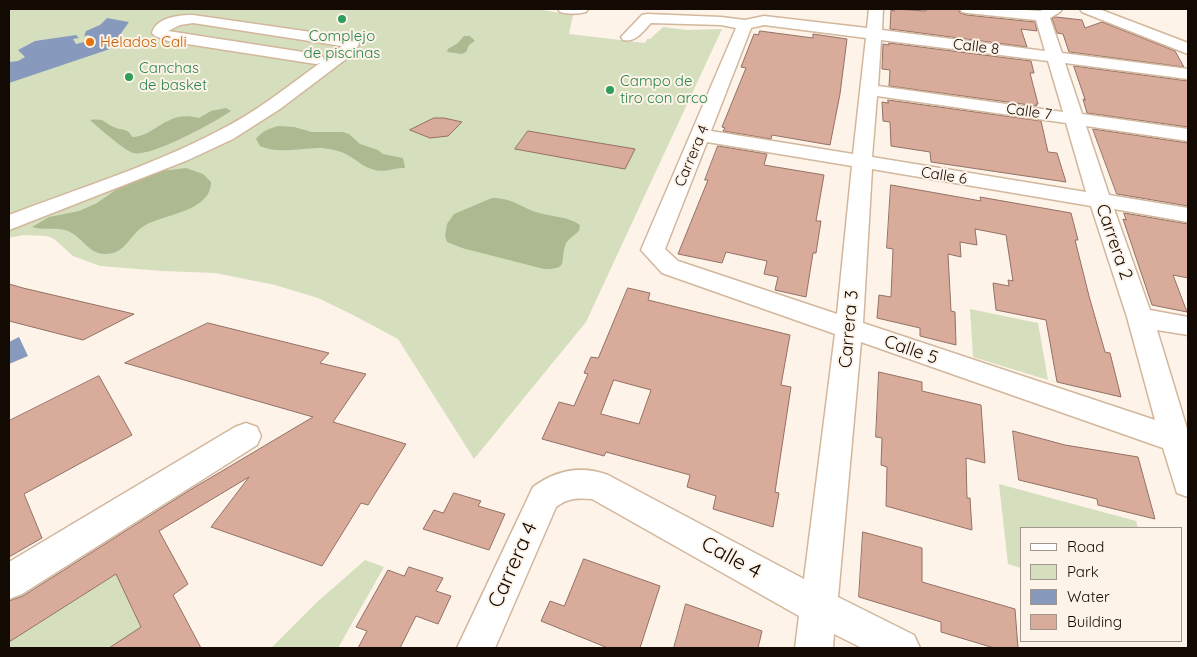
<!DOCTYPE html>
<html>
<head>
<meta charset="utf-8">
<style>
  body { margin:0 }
  #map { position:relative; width:1197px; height:657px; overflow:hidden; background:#fef3e8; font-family:Quicksand,sans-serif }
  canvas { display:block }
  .frame { position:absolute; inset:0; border:10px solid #130a03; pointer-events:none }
  .legend { position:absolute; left:1020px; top:527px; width:162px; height:115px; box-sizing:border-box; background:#fef3e8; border:1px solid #a0968c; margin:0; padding:6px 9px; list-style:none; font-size:15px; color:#130a03 }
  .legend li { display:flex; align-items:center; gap:10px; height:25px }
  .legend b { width:25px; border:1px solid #a0968c }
</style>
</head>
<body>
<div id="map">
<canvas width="1197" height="657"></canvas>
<div class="frame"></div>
<ul class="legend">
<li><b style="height:6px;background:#fff"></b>Road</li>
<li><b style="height:14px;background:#d5dfbe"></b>Park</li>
<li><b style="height:14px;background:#879abe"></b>Water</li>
<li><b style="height:14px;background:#d8ab9b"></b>Building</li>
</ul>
</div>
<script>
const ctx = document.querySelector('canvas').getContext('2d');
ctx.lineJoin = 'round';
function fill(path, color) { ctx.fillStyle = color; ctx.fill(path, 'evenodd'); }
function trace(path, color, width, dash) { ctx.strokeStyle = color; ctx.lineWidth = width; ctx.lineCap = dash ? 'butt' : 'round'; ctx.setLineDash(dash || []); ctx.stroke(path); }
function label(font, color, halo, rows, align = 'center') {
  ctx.font = font + ' Quicksand,sans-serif'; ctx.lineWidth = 4; ctx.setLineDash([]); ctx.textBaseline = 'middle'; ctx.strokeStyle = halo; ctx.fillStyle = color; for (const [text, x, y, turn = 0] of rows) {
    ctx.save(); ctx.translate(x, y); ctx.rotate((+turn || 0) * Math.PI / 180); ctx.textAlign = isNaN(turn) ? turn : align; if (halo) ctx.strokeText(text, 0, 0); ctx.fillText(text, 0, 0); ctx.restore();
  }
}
const green = new Path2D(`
  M9 9H537L573 15 569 34 645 43 647 39H650L663 27 687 30 722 29 586 322 474 459 398 339 353 315 318 298 275 285 215 273 162 271 100 266 73 256 54 239 47 236 23 235 9 238Z
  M970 309 1038 323 1048 380 973 357Z
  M999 484 1136 521 1138 528H1021V568L1008 564Z
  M365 560 384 567 338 648H271L316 603Z
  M116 574 141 627 109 648H9V642Z`);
const forest = new Path2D(`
  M464 36H470L475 41 469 45 466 52 462 54 447 52 448 49 458 43Z
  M226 108 231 111C215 122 150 158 133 153 123 149 99 128 90 120 107 118 104 124 116 128 123 130 129 129 132 137 157 136 166 109 199 118L211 111Z
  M279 126 294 127 312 132H343L349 134 360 144 378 150 383 154 403 158 405 168C394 167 386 173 375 170 365 168 359 162 351 157 343 151 331 149 322 148 301 147 280 155 260 146L256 139C262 131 270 128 279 126Z
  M186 168 203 174 211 182C211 212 163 214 144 226 129 235 126 254 105 254 89 254 84 239 70 232 59 226 44 231 32 227L49 217 79 211 97 203 117 189 161 171Z
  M492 198C511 197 522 208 539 213 553 217 567 216 580 225L579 231C575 235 566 240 565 246 560 262 569 269 544 269L462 248 447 242 445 236 447 224 454 214Z`);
const water = new Path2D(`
  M107 18 129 22 110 49 9 83V62L18 61 25 57 18 50 35 41 76 35 79 38 73 39 76 44 92 40 89 35 84 36 86 31 100 25Z
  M19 337 28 356 9 364V342Z`);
const building = new Path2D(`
  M894 9 926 11V9H958L960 13 967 15 1035 22 1037 31 1021 29 1027 47 890 29 891 10 894 11Z
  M1056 17 1082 20 1085 28 1102 22 1130 33 1175 51 1184 67 1069 52 1063 34 1057 33 1052 19Z
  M760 31 813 38V34L847 39 840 94 830 145 772 135 771 139 723 131 725 128 722 127 746 68 741 67 754 34 758 35Z
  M889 43 1031 61 1034 73H1030L1038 104H1036L1037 106 889 86 890 70 882 69 883 44 889 45Z
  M1074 66 1188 81V127L1087 113 1083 99 1085 100Z
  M888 100 1041 121 1048 152 1057 153 1066 182 931 162 930 152 891 146 890 122 883 121 882 102 888 103Z
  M434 118H444L462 122 448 136 430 138 410 130Z
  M1093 129 1188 143V206L1117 194Z
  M528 131 587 141 635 149 625 169 515 149Z
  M718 146 767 154 764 165 824 175 816 221H821L816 253H813L806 297 775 290 778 277 764 274 767 261 726 252 722 263 678 254 708 180H705Z
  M891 185 981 201 980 197 1071 213 1078 240H1075L1089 296 1105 352 1110 353 1121 397 1057 382 1046 320 996 310 993 283 1009 286 1008 280 1013 281 1006 235 975 229 977 245 960 242 961 257 948 254 951 311 955 312 956 345 920 336V328L877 318 879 295 891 297 893 249 887 248Z
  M1124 213 1188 224V278L1173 275 1187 312 1152 305 1123 219 1126 220Z
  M9 284 23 288 134 314 83 340 9 321Z
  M628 288 650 293 648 300 790 335 781 385 791 387 775 492 779 493 773 527 713 509 716 496 687 487 690 475 606 452 604 456 542 439 559 402 574 406 588 374 584 373 591 357 598 358ZM614 380 651 390 639 424 601 414Z
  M208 323 329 353 320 363 366 374 333 422 406 444 368 505 361 503 322 566 211 527 249 477 159 531 188 584 173 595 201 648H109L141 627 116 574 9 642V601L23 596 190 490 313 417 125 363Z
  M879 372 922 382V391L981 405 985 463 966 458 967 498H970L972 530 886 506 887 467 881 465 882 438 876 437Z
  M99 376 132 435 24 494 42 538 9 557V421Z
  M1013 431 1065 445 1138 457 1155 519 1098 505 1097 499 1019 480Z
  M454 493 481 501 478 506 505 514 489 550 423 529 434 510 443 513Z
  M863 532 922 548V582L1015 609 1018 648H994L941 632V622L859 597Z
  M584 559 660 586 640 648H608L541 621 550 601 564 606Z
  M409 567 443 578 436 591 451 596 438 624 416 616 400 648H358L367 631 356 627 388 570 404 576Z
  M686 604 762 631 758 648H674Z`);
const minor = new Path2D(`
  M558 9H588L586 12C578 14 568 14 560 12Z
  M869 9H883L882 30 1045 51 1036 20 967 13 962 12 960 9H1012L1040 11 1045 9H1062L1060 12 1050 18 1062 53 1188 69V79L1065 63 1082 114 1188 129V141L1086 126 1109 195 1188 208V222L1114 209 1150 310 1188 317V335L1157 330 1188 432V497L1177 493 1163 448 861 342 838 597 914 635 920 648H862L834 634 833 648H795L799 616 592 499C577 498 568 498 556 507L495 648H457L533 487C556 470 581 465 608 475L804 579 835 334 662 273 641 250 736 28 721 25 651 23C643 31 636 43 623 40L621 37 642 15 647 14 721 17 745 20 764 16 867 28ZM764 25 866 38 853 154 711 131 751 28ZM881 40 1048 61 1063 112 878 86ZM877 96 1066 123 1086 192 872 157ZM707 142 852 166 837 314 678 261 665 249ZM872 169 1091 206 1127 317 1155 420 863 323Z
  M1080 9H1099L1188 43V54L1082 12Z
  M193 15 346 37 357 41 359 44 354 53 280 109 233 139 188 160 9 230V215C77 189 154 165 218 131 255 113 287 87 320 63L316 64 168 41 155 36 152 33C156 17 180 15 193 15ZM193 23 342 46 323 61 324 59 322 56 316 54 168 31 180 25Z
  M246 423 257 427 261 436 257 445 22 594 9 599V562L235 427Z`);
const markers = [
  [342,19,5,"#2e9e5b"],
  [90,42,5,"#e8710a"],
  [129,77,5,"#2e9e5b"],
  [610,90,5,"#2e9e5b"]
];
const farLeisurenames = [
  ["Complejo",342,36,"center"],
  ["de piscinas",342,53,"center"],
  ["Canchas",139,68],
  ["de basket",139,85],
  ["Campo de",620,81],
  ["tiro con arco",620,98]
];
const farFoodnames = [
  ["Helados Cali",100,42]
];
const farStreetnames = [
  ["Calle 8",976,47,7],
  ["Calle 7",1029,112,8],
  ["Carrera 4",692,156,-67],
  ["Calle 6",944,176,9]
];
const streetNames = [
  ["Carrera 2",1114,242,71],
  ["Carrera 3",849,329,-85],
  ["Calle 5",911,350,19]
];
const nearStreetnames = [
  ["Calle 4",731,558,29],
  ["Carrera 4",513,565,-66]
];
fill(green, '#d5dfbe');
fill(forest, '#adb990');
fill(water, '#879abe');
fill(building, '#d8ab9b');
trace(building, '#937165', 1);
trace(minor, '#d2b79c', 3);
fill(minor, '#fff');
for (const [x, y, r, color] of markers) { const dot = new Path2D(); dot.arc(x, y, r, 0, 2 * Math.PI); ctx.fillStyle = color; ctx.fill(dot); trace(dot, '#fef3e8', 2); }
label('15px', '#27864d', '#fef3e8', farLeisurenames, 'left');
label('15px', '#c56008', '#fef3e8', farFoodnames, 'left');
label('15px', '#130a03', '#fef3e8', farStreetnames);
label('18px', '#130a03', '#fef3e8', streetNames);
label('21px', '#130a03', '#fef3e8', nearStreetnames);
</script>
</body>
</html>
